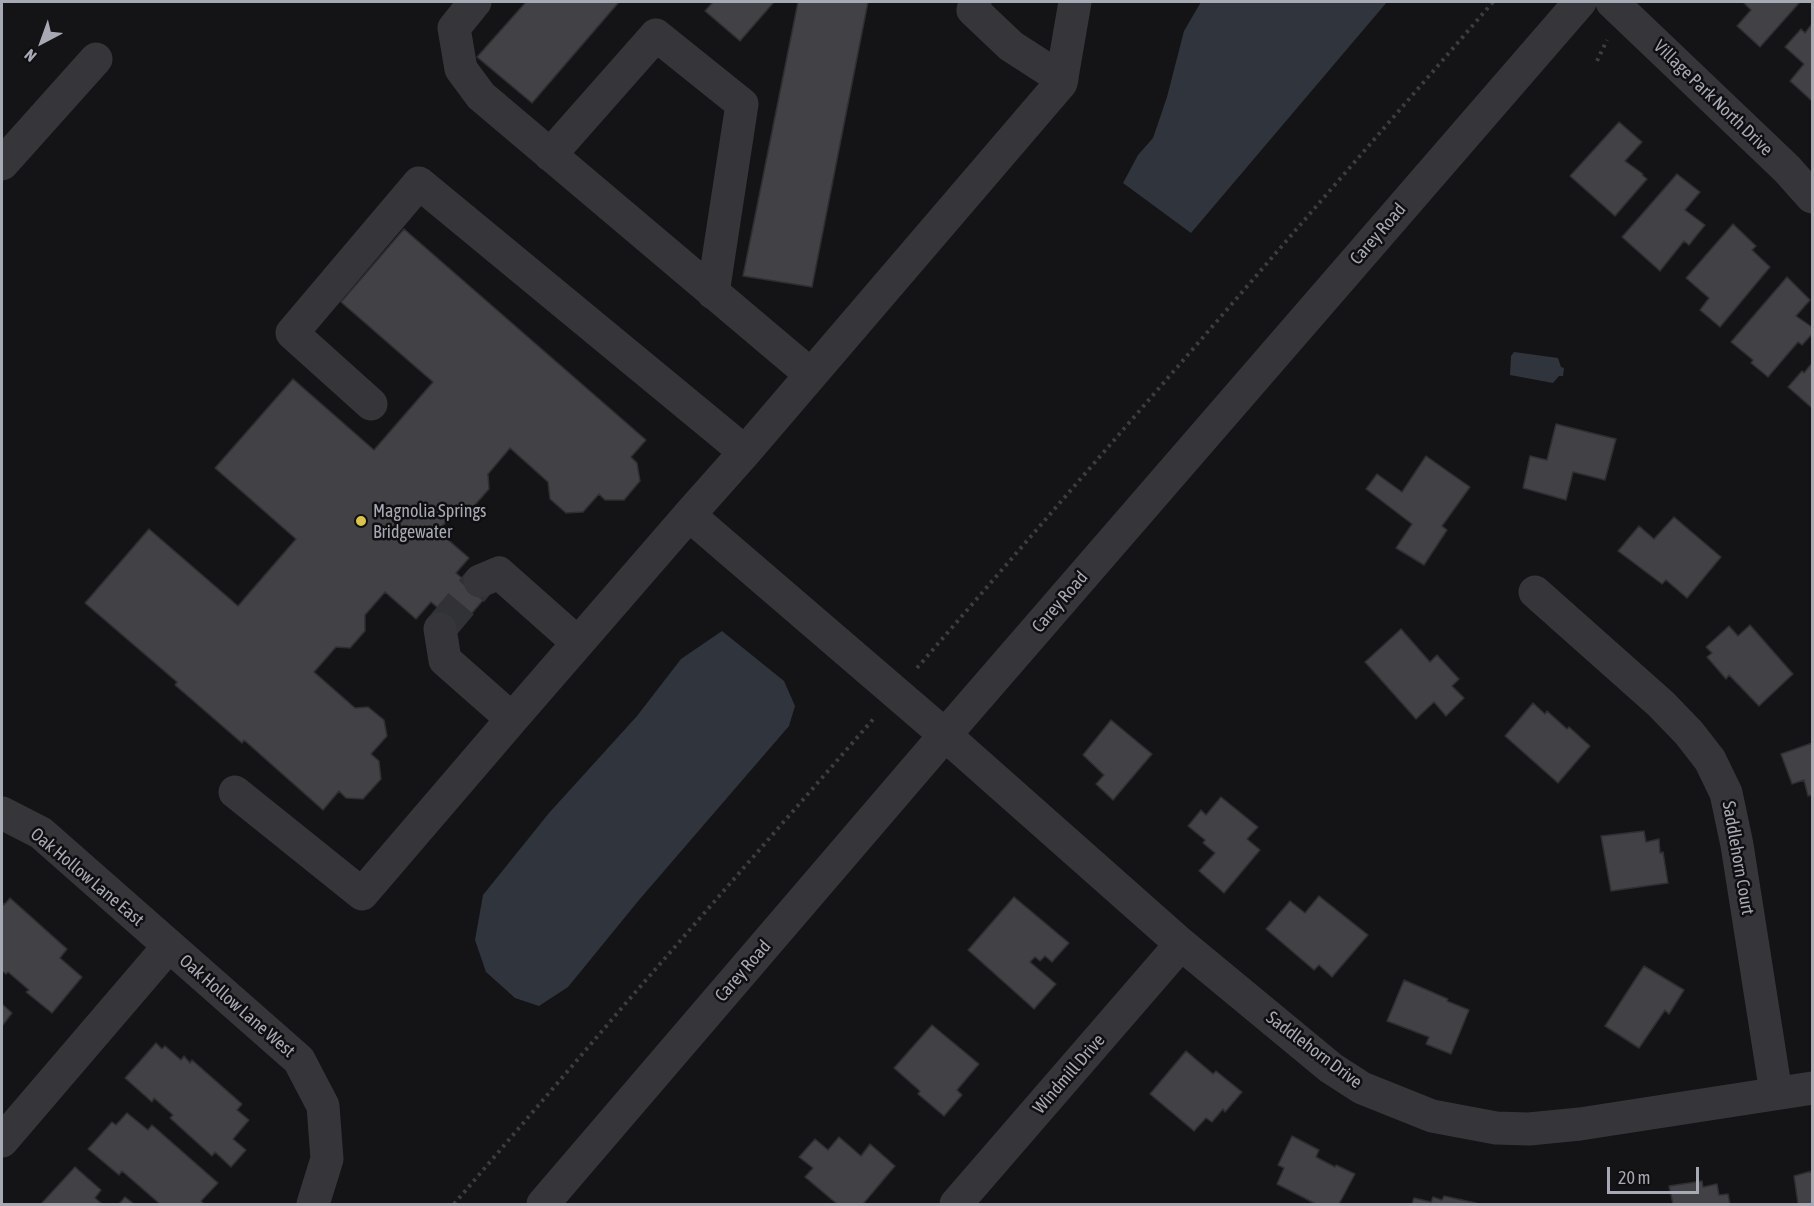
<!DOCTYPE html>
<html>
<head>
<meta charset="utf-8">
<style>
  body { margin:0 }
  #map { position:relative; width:1814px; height:1206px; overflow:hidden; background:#141416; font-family:"Asap Condensed",sans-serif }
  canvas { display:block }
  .frame { position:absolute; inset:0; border:3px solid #a7a9b4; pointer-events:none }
  .north { position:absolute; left:12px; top:12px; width:60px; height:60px; -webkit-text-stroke:4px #0f0f11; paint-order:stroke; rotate:221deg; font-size:16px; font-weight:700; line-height:24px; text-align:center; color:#a7a9b4 }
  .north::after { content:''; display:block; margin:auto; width:21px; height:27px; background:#a7a9b4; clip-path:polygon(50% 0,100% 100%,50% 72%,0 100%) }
  .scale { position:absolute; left:1607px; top:1167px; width:92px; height:27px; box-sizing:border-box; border:3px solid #a7a9b4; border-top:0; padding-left:8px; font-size:18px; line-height:21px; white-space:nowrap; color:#a7a9b4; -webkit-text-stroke:4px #0f0f11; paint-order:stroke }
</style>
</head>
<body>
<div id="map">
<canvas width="1814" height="1206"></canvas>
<div class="frame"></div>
<div class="north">N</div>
<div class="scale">20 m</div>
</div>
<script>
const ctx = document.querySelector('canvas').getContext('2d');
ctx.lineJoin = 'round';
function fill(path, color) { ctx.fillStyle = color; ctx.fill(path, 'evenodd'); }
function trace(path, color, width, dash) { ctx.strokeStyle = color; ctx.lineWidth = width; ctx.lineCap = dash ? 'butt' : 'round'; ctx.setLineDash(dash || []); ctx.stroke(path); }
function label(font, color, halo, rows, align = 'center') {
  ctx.font = font + ' "Asap Condensed",sans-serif'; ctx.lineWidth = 5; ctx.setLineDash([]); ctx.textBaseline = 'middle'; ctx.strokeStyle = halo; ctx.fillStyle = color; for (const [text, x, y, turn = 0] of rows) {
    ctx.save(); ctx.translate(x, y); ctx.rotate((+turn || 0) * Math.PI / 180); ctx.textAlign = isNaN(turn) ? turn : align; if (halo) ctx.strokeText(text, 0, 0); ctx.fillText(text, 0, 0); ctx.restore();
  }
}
const water = new Path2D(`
  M1201 2H1387L1191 233 1123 183 1138 155 1153 138 1167 97 1184 31Z
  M1514 352 1558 358 1561 367 1564 368 1563 376H1559L1553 383 1510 375 1511 356Z
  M722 631 784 681 795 706 789 726 639 900 568 987 539 1006 515 998 486 972 475 940 483 895 549 813 637 716 681 659Z`);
const building = new Path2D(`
  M526 2H619L532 103 477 57Z
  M713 2H774L740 41 705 11Z
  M798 2H868L812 287 743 276Z
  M1743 2H1800L1760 47 1737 26 1751 10Z
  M1812 24V101L1790 81 1804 64 1785 47 1801 29 1805 33Z
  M1619 122 1642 142 1625 161 1643 174 1642 175 1647 179 1615 216 1570 176Z
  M1677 174 1700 192 1685 210 1705 225 1689 245 1684 241 1660 271 1622 237Z
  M1733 224 1756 246 1752 250 1770 267 1720 327 1700 310 1709 298 1686 278Z
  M404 229 646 440 631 457 637 463 640 481 624 500H605L599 494 583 512 566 513 550 499 548 482 510 448 488 474 489 489 474 506H460L438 531 469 558 456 573 485 598 460 627 431 602 416 619 385 592 365 615V631L350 648 336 647 314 672 355 708 368 707 384 720 387 736 371 754 379 761 381 779 363 799 346 798 339 791 323 810 244 740 242 743 175 685 177 682 85 603 149 529 238 606 296 539 215 468 293 379 374 450 433 382 341 302Z
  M1787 277 1810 300 1796 316 1812 327V334L1802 345 1798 342 1768 377 1751 363 1753 360 1731 342Z
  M1812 363V408L1788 387 1802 371 1804 373Z
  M1556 424 1616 439 1605 480 1573 472 1566 500 1523 488 1530 456 1547 460Z
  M1426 456 1470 487 1442 526 1447 530 1424 565 1396 548 1412 524 1366 489 1377 474 1402 492Z
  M1674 517 1721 557 1687 598 1666 580 1662 584 1618 551 1639 526 1654 539Z
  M1750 625 1793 674 1759 706 1729 675 1726 679 1707 657 1712 653 1706 647 1729 626 1738 636Z
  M1401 629 1430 662 1437 655 1459 679 1452 686 1464 698 1446 716 1434 702 1416 719 1365 662Z
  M1533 703 1545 714 1547 711 1567 729 1569 727 1590 746 1558 783 1505 736Z
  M1111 720 1152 754 1113 800 1096 784 1104 775 1083 755Z
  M1812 743V795L1808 796 1804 780 1792 784 1781 754Z
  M1221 797 1258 827 1247 839 1260 850 1224 893 1199 871 1215 853 1203 843 1205 840 1188 826 1201 810 1206 815Z
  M1644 831 1646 842 1659 839 1660 853 1663 852 1668 883 1611 891 1601 836Z
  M1319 896 1368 935 1332 977 1319 965 1314 970 1266 929 1290 901 1305 913Z
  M1014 897 1069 943 1052 962 1045 956 1040 961 1035 957 1030 962 1056 984 1034 1009 968 950Z
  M10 898 67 949 60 958 82 977 52 1013 26 992 29 990 8 972 6 974 2 971V902L4 905Z
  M1644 966 1684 990 1669 1014 1665 1010 1639 1048 1605 1026Z
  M1404 980 1448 999 1447 1001 1469 1010 1451 1054 1426 1044 1429 1037 1387 1021Z
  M2 1004 12 1013 2 1026Z
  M932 1025 979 1064 957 1090 962 1095 944 1116 918 1094 920 1091 894 1068Z
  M156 1043 162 1049 165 1046 181 1060 184 1056 190 1063 192 1060 242 1104 237 1110 249 1120 233 1139 246 1150 231 1167 215 1152 212 1156 170 1118 173 1115 154 1098 152 1102 125 1078Z
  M1186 1051 1213 1074 1216 1071 1242 1092 1225 1112 1223 1109 1212 1122 1206 1118 1194 1131 1150 1094Z
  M127 1113 148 1130 152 1125 218 1183 201 1201 203 1203 201 1204H160L122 1171 119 1175 88 1149 112 1122 116 1125Z
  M1292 1136 1319 1150 1316 1157 1335 1167 1336 1165 1355 1174 1339 1204H1316L1277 1184 1284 1168 1278 1165Z
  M839 1137 861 1156 870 1144 895 1166 863 1204H837L805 1177 813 1168 799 1157 815 1139 828 1150Z
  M75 1167 101 1190 95 1198 102 1204H41Z
  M1812 1171V1204H1798L1794 1176Z
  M1702 1181 1703 1187 1717 1184 1719 1195 1728 1194 1730 1204H1673L1669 1186Z
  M1444 1196 1476 1203V1204H1412L1414 1198 1431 1202 1433 1197 1442 1200Z
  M125 1197 134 1204H119Z`);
const minorTunnel = new Path2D(`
  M440 629 480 581`);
const path = new Path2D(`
  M1597 61 1607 40
  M917 668 1493 2
  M454 1204 626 1003 875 717`);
const minor = new Path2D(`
  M475 2 454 28 461 69 481 96 810 374
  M975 2 973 10 1011 46 1062 79
  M1612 2 1787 169 1812 197
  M550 155 656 35 742 104 713 293
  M2 164 96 59
  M371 404 292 333 419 183 745 452 689 515
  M745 452 1061 83 1075 2
  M480 581 499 573 578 643
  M1535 592 1661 704 1689 733 1710 760 1726 793 1737 845 1776 1093
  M440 629 445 660 512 719
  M235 792 362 894 512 719 689 515 945 735 1181 944 1331 1068 1362 1088 1432 1116 1496 1128 1529 1129 1580 1124 1812 1088
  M2 813 41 833 299 1060 323 1106 327 1159 313 1204
  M2 1141 169 946
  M543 1204 945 735 1580 2
  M956 1204 1181 944`);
const markers = [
  [361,521,6,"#ddc544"]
];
const streetNames = [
  ["Village Park North Drive",1713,98,44],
  ["Carey Road",1378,234,-49],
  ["Carey Road",1060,602,-49],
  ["Saddlehorn Court",1738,858,80],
  ["Oak Hollow Lane East",87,877,40],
  ["Carey Road",743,971,-49],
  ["Oak Hollow Lane West",237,1006,41],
  ["Saddlehorn Drive",1314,1050,37],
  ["Windmill Drive",1069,1074,-49]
];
const poiNames = [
  ["Magnolia Springs",373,511],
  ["Bridgewater",373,532]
];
fill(water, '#2f343d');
fill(building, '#414146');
trace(building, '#2f2e31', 1.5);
trace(minorTunnel, '#313236', 33, [33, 16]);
trace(path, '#3c3c41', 4, [3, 4.5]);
trace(minor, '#36363a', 33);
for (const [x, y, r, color] of markers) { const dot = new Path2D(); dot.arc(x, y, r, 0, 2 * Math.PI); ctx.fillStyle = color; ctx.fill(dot); trace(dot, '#0f0f11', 2); }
label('18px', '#a7a9b4', '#0f0f11', streetNames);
label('18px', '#a7a9b4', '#0f0f11', poiNames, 'left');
</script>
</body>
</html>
